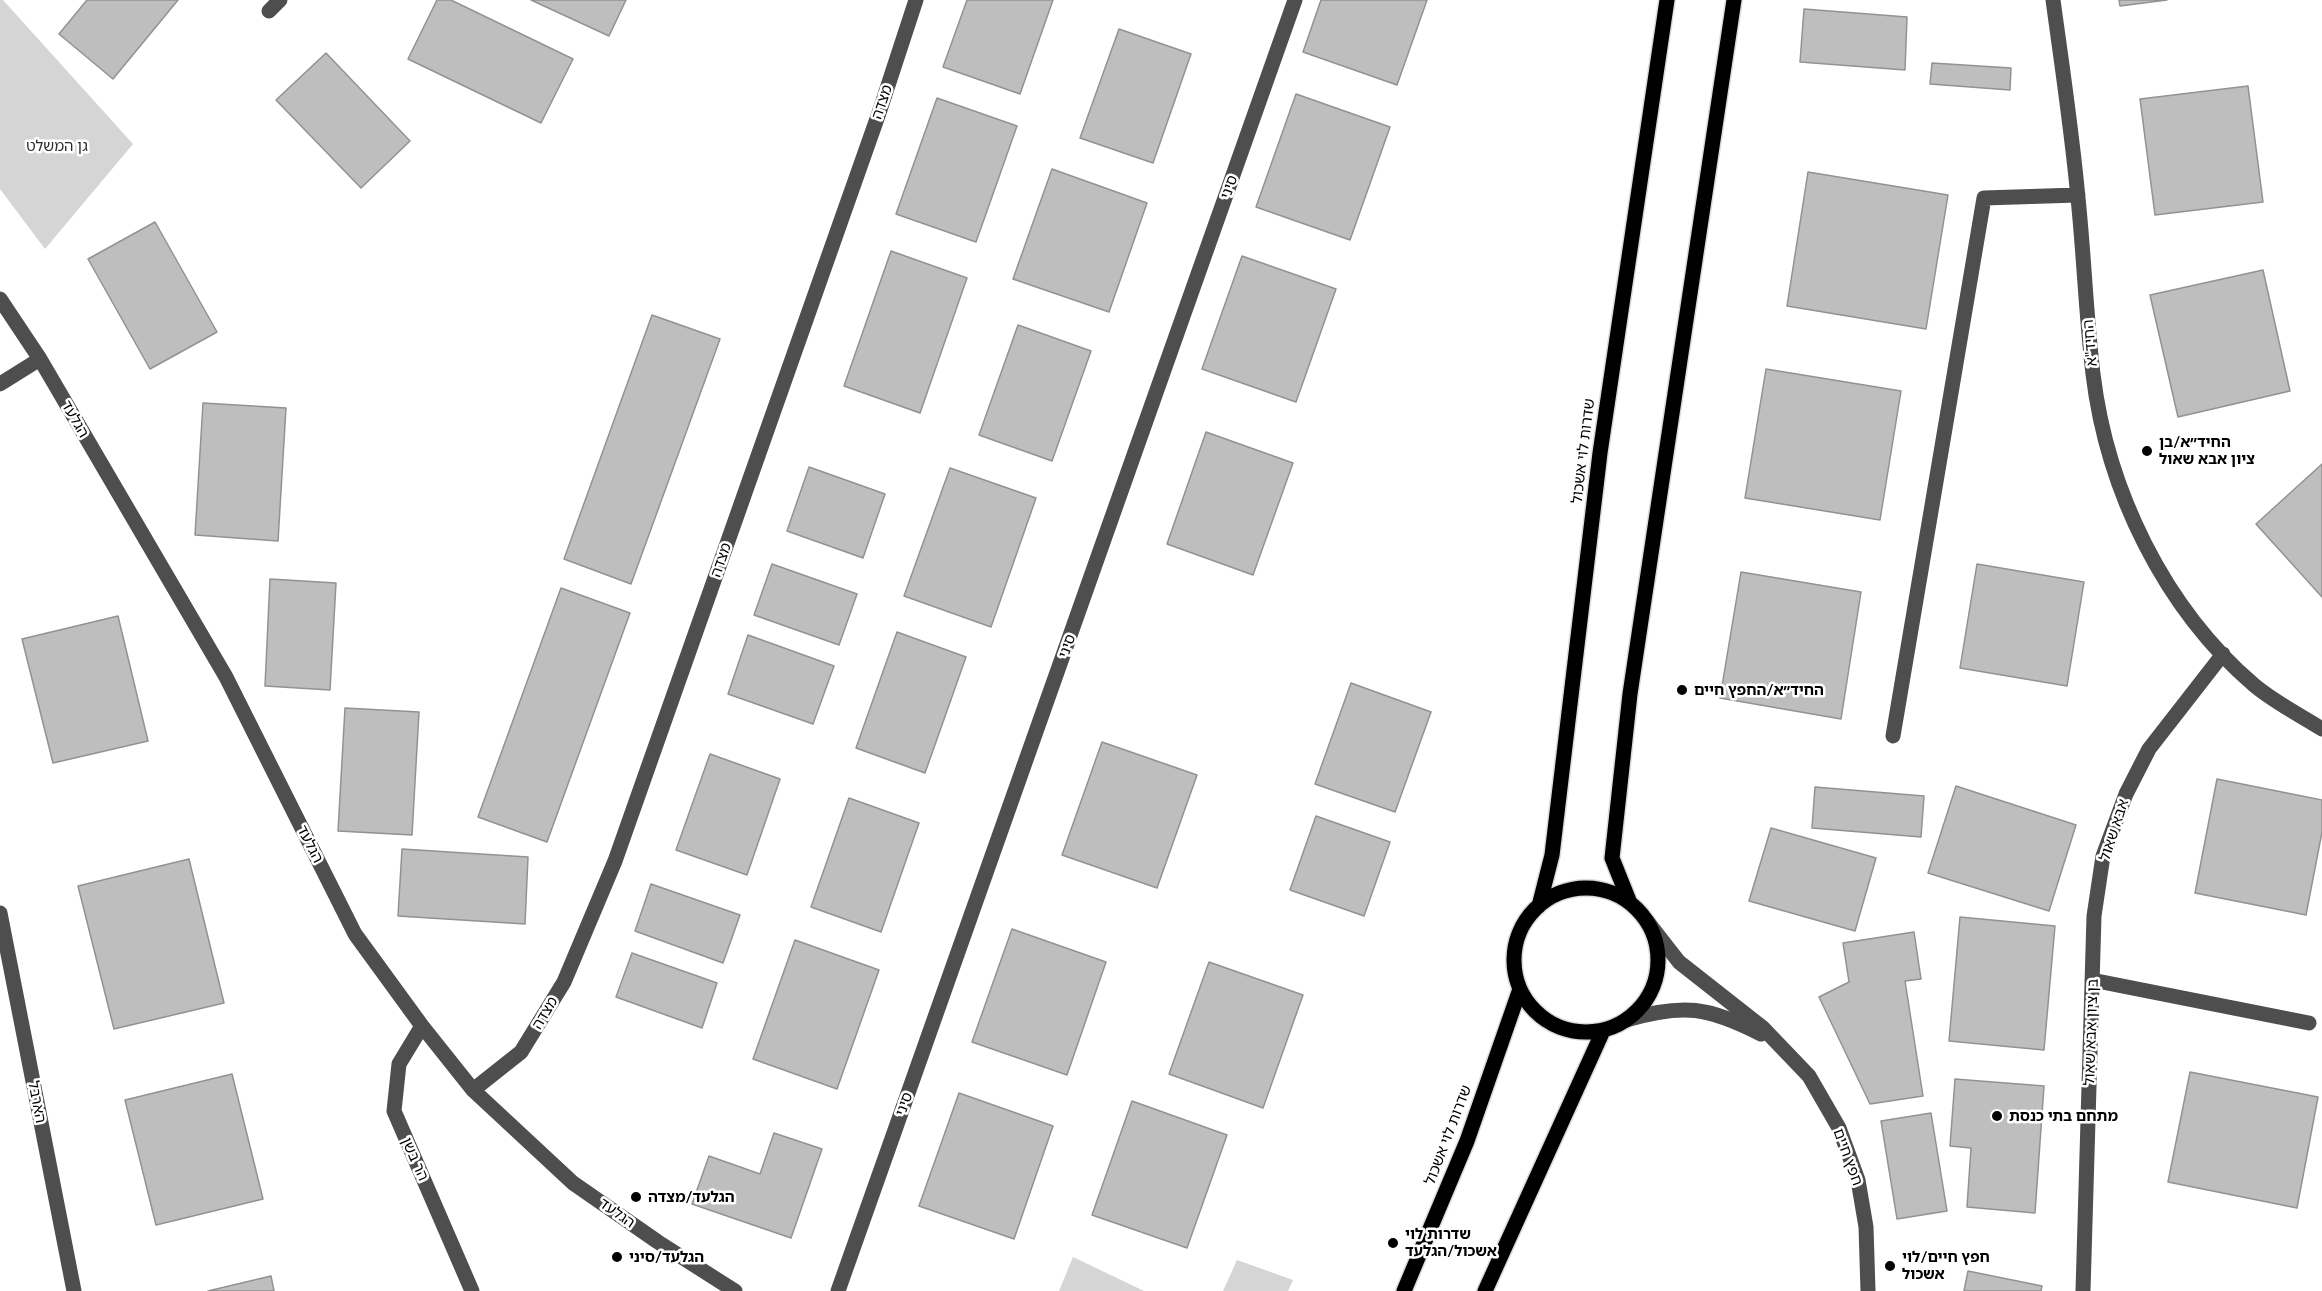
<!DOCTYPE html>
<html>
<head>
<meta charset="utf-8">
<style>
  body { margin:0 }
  canvas { display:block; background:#fff }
</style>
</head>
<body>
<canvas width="2322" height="1291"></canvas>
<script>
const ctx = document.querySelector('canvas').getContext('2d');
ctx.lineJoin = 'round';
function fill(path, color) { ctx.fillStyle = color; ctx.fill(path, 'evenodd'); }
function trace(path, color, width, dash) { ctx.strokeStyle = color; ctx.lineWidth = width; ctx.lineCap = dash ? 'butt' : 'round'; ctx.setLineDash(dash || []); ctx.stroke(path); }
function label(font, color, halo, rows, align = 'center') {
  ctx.font = font + ' Lato,"Noto Sans Hebrew",sans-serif'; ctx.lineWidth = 5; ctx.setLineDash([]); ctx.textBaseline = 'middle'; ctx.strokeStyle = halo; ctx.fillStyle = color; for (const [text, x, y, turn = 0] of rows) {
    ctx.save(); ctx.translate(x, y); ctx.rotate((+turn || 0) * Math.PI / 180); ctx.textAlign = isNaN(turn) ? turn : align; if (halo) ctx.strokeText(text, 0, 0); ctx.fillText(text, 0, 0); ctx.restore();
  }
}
const green = new Path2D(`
  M0 0H3L133 144 45 249 0 189Z
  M1073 1257 1144 1291H1059Z
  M1237 1260 1293 1280 1288 1291H1223Z`);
const building = new Path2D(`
  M87 0H178L113 79 59 34Z
  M437 0H451L573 59 541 123 408 59Z
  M531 0H626L609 36Z
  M967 0H1053L1020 94 943 67Z
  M1321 0H1427L1397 85 1303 52Z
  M2119 0H2167L2120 6Z
  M1804 9 1907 17 1905 70 1800 62Z
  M1119 29 1191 54 1153 163 1080 138Z
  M326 53 410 141 361 188 276 100Z
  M1932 63 2011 68 2010 90 1930 84Z
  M2248 86 2263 202 2155 215 2140 99Z
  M1296 94 1390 127 1350 240 1256 207Z
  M937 98 1017 126 976 242 896 214Z
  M1052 169 1147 203 1109 312 1013 279Z
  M1808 172 1948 195 1926 329 1787 306Z
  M155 222 217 332 150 369 88 259Z
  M891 251 967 278 920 413 844 386Z
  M1242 256 1336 289 1296 402 1202 369Z
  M2263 270 2290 391 2178 417 2150 295Z
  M652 315 720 339 631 584 564 559Z
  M1018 325 1091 351 1052 461 979 435Z
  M1766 369 1901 391 1880 520 1745 498Z
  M203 403 286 408 278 541 195 535Z
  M1206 432 1293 463 1253 575 1167 544Z
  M2322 464V597L2256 524Z
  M809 467 885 494 863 558 787 531Z
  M950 468 1036 498 991 627 904 596Z
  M772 564 857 594 839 645 754 615Z
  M1977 564 2084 582 2067 686 1960 668Z
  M1741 572 1861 592 1841 719 1720 698Z
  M270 579 336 583 330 690 265 686Z
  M561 588 630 613 547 842 478 817Z
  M118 616 148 741 53 763 22 639Z
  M897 632 966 657 925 773 856 748Z
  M748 635 834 666 813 724 728 694Z
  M1351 683 1431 712 1395 812 1315 784Z
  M345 708 419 712 412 835 338 831Z
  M1102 742 1197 775 1157 888 1062 855Z
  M710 754 780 779 747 875 676 850Z
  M2217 779 2322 800V832L2306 915 2195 893Z
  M1956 786 2076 825 2049 911 1928 873Z
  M1815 787 1924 796 1921 837 1812 828Z
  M849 798 919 823 881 932 811 907Z
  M1316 816 1390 842 1364 916 1290 890Z
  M1771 828 1876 858 1855 931 1749 901Z
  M402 849 528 857 525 924 398 916Z
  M189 859 224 1003 114 1029 78 886Z
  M651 884 740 915 723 963 635 931Z
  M1960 917 2055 926 2044 1050 1949 1041Z
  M1012 929 1106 962 1067 1075 972 1042Z
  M1914 932 1921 979 1905 981 1923 1096 1870 1104 1819 997 1849 982 1843 943Z
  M795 940 879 970 837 1089 753 1059Z
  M632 953 717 983 702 1028 616 997Z
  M1209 962 1303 995 1263 1108 1169 1074Z
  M2190 1072 2318 1097 2297 1208 2168 1182Z
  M232 1074 263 1199 156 1225 125 1100Z
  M1955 1079 2044 1086 2035 1213 1967 1207 1971 1148 1950 1146Z
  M959 1093 1053 1126 1014 1239 919 1206Z
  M1132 1101 1227 1135 1187 1248 1092 1215Z
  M1931 1113 1947 1211 1897 1219 1881 1121Z
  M774 1133 822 1149 791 1238 692 1204 709 1156 760 1174Z
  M1968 1271 2042 1286 2041 1291H1964Z
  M271 1276 274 1291H208Z`);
const minor = new Path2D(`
  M2053 0C2062 66 2072 132 2078 198 2084 256 2086 315 2093 374 2107 490 2164 608 2254 685 2274 702 2300 715 2322 729
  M269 11 280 0
  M0 299 40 359 226 677 355 934 422 1026 473 1090 573 1183 658 1242 735 1291
  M0 384 40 359
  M1893 736 1984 198 2078 195
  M0 913 74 1291
  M1647 921 1679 962 1763 1028 1809 1076 1839 1128 1858 1180 1866 1227 1868 1291
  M2092 980 2309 1023
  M1626 1020C1684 1003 1708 1007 1761 1034
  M422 1026 399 1064 394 1111 472 1291
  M473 1090 521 1052 564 982 615 861 879 113 916 0
  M838 1291 1295 0
  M2083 1291 2094 916 2103 856 2126 794 2149 749 2223 654`);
const major = new Path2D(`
  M1514 960a72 72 0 1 1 144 0a72 72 0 1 1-144 0Z
  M1630 903 1612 858 1630 694 1734 0
  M1539 906 1552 855 1600 453 1667 0
  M1404 1291 1467 1141 1520 989
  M1485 1291 1603 1031`);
const markers = [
  [2147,451,6,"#000"],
  [1682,690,6,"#000"],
  [1997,1116,6,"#000"],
  [636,1197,6,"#000"],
  [1393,1243,6,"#000"],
  [617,1257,6,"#000"],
  [1890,1266,6,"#000"]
];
const streetNames = [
  ["מצדה",882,102,-71],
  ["סיני",1229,187,-70],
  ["החיד\"א",2090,343,-95],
  ["הגלעד",75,419,60],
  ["שדרות לוי אשכול",1583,451,-83],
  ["מצדה",721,560,-71],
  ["סיני",1067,646,-70],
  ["אבא שאול",2114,830,-72],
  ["הגלעד",310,844,63],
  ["מצדה",545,1013,-59],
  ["בן ציון אבא שאול",2091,1032,-88],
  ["הארבל",37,1102,79],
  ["סיני",904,1104,-70],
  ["שדרות לוי אשכול",1448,1135,-69],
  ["חפץ חיים",1848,1157,70],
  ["הר בשן",415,1159,66],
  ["הגלעד",617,1213,35]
];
const parkNames = [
  ["גן המשלט",57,146]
];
const poiNames = [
  ["החיד״א/בן",2159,442],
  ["ציון אבא שאול",2159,459],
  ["החיד״א/החפץ חיים",1694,690],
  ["מתחם בתי כנסת",2009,1116],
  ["הגלעד/מצדה",648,1197],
  ["שדרות לוי",1405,1234],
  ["אשכול/הגלעד",1405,1251],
  ["הגלעד/סיני",629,1257],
  ["חפץ חיים/לוי",1902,1257],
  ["אשכול",1902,1274]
];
fill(green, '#d5d5d5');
fill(building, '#bebebe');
trace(building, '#929292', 1.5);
trace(major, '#dbdbdb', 18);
trace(minor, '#4e4e4e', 15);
trace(major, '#000', 15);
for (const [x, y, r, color] of markers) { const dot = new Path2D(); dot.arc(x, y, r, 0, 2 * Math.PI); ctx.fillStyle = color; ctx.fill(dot); trace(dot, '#fff', 2); }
label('15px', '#000', '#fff', streetNames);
label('15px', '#2c2c2c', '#fff', parkNames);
label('bold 15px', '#000', '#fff', poiNames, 'left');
</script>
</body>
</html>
